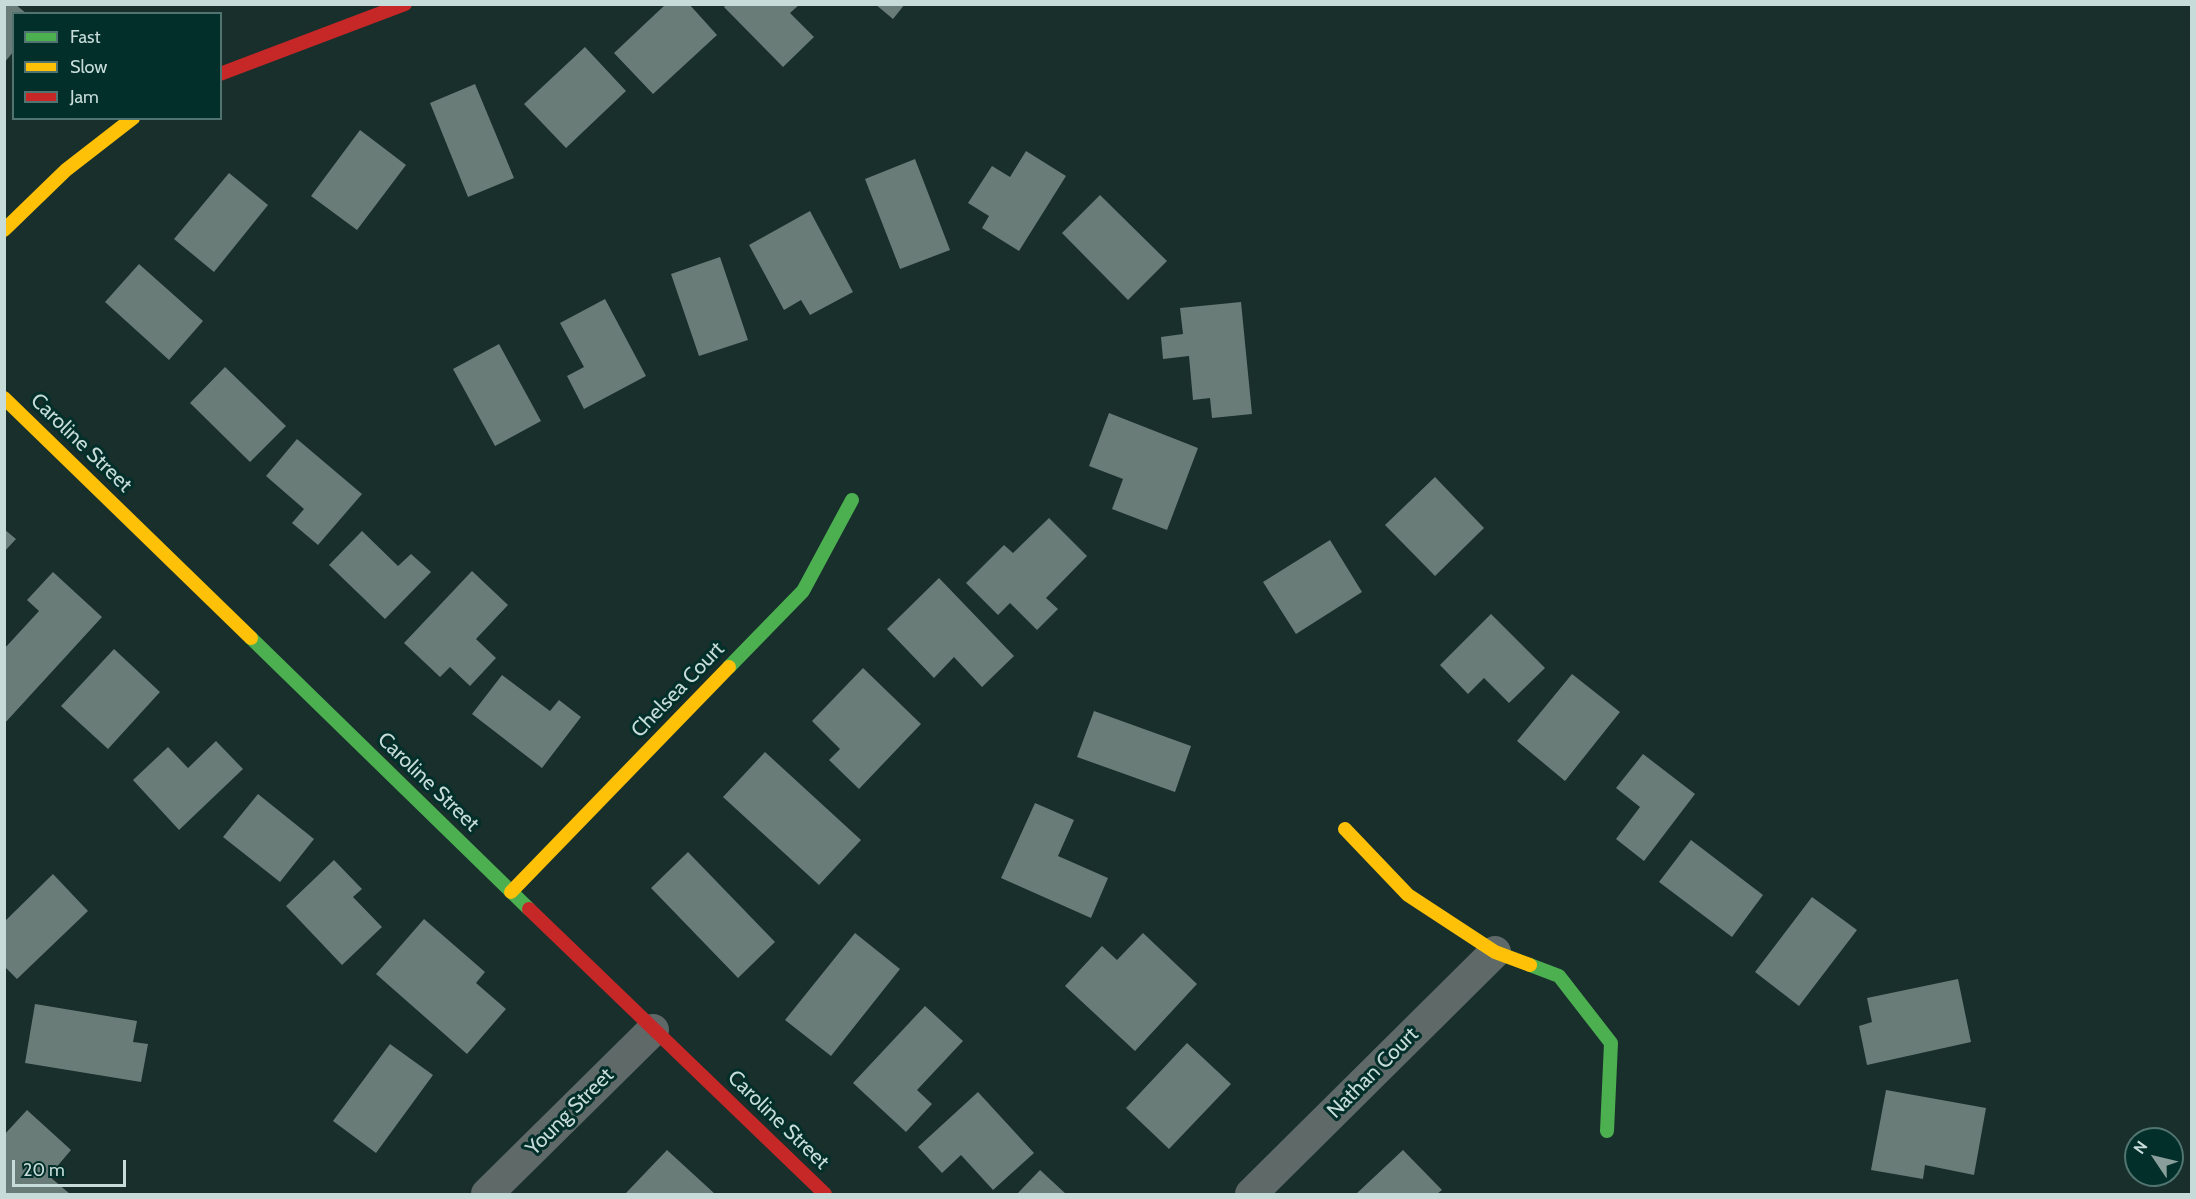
<!DOCTYPE html>
<html>
<head>
<meta charset="utf-8">
<style>
  body { margin:0 }
  #map { position:relative; width:2196px; height:1199px; overflow:hidden; background:#182f2c; font-family:Cabin,sans-serif }
  canvas { display:block }
  .frame { position:absolute; inset:0; border:6px solid #c7dcd9; pointer-events:none }
  .legend { position:absolute; left:12px; top:12px; width:210px; height:108px; box-sizing:border-box; background:#022f2a; border:2px solid #517470; margin:0; padding:8px 10px; list-style:none; font-size:18px; color:#c7dcd9 }
  .legend li { display:flex; align-items:center; gap:12px; height:30px }
  .legend b { width:30px; border:2px solid #517470 }
  .north { position:absolute; left:2124px; top:1127px; width:60px; height:60px; box-sizing:border-box; background:#022f2a; border:2px solid #517470; border-radius:50%; rotate:305deg; font-size:16px; font-weight:700; line-height:24px; text-align:center; color:#c7dcd9 }
  .north::after { content:''; display:block; margin:auto; width:21px; height:27px; background:#8a9f9c; clip-path:polygon(50% 0,100% 100%,50% 72%,0 100%) }
  .scale { position:absolute; left:12px; top:1160px; width:114px; height:27px; box-sizing:border-box; border:3px solid #c7dcd9; border-top:0; padding-left:8px; font-size:18px; line-height:21px; white-space:nowrap; color:#c7dcd9; -webkit-text-stroke:4px #022f2a; paint-order:stroke }
</style>
</head>
<body>
<div id="map">
<canvas width="2196" height="1199"></canvas>
<div class="frame"></div>
<ul class="legend">
<li><b style="height:8px;background:#4caf50"></b>Fast</li>
<li><b style="height:8px;background:#ffc107"></b>Slow</li>
<li><b style="height:8px;background:#c62828"></b>Jam</li>
</ul>
<div class="north">N</div>
<div class="scale">20 m</div>
</div>
<script>
const ctx = document.querySelector('canvas').getContext('2d');
ctx.lineJoin = 'round';
function fill(path, color) { ctx.fillStyle = color; ctx.fill(path, 'evenodd'); }
function trace(path, color, width, dash) { ctx.strokeStyle = color; ctx.lineWidth = width; ctx.lineCap = dash ? 'butt' : 'round'; ctx.setLineDash(dash || []); ctx.stroke(path); }
function label(font, color, halo, rows, align = 'center') {
  ctx.font = font + ' Cabin,sans-serif'; ctx.lineWidth = 6; ctx.setLineDash([]); ctx.textBaseline = 'middle'; ctx.strokeStyle = halo; ctx.fillStyle = color; for (const [text, x, y, turn = 0] of rows) {
    ctx.save(); ctx.translate(x, y); ctx.rotate((+turn || 0) * Math.PI / 180); ctx.textAlign = isNaN(turn) ? turn : align; if (halo) ctx.strokeText(text, 0, 0); ctx.fillText(text, 0, 0); ctx.restore();
  }
}
const building = new Path2D(`
  M4 4H15L27 14H14V51L4 63Z
  M666 4H689L717 35 653 94 614 53Z
  M727 4H800L790 13 814 37 783 67 724 7Z
  M875 4H905L893 19Z
  M585 47 626 91 566 148 524 104Z
  M475 84 514 178 468 197 430 103Z
  M360 130 406 165 357 230 311 196Z
  M1026 151 1066 176 1019 251 982 228 989 216 968 203 992 166 1010 177Z
  M915 159 950 250 900 269 865 179Z
  M229 173 268 205 214 272 174 239Z
  M1100 195 1167 261 1128 300 1062 233Z
  M810 211 853 292 810 315 801 300 784 310 749 245Z
  M720 257 748 340 699 356 671 274Z
  M139 264 203 321 169 360 105 302Z
  M605 299 646 376 584 409 567 376 584 367 560 323Z
  M1241 302 1252 414 1212 418 1210 398 1193 400 1189 356 1163 359 1161 337 1183 334 1180 308Z
  M499 344 541 421 495 446 453 369Z
  M225 367 286 426 250 462 190 403Z
  M1109 413 1198 448 1167 530 1112 509 1123 479 1089 466Z
  M297 439 362 494 318 545 292 523 304 509 266 476Z
  M1435 477 1484 528 1435 576 1385 525Z
  M1049 518 1087 556 1046 598 1058 609 1037 630 1010 603 998 615 966 583 1004 545 1013 553Z
  M4 529 16 539 4 552Z
  M362 531 398 566 411 554 431 572 385 619 329 565Z
  M1330 540 1362 592 1296 634 1263 582Z
  M472 571 508 605 476 639 496 658 470 686 450 667 440 677 404 643Z
  M53 572 102 617 4 724V649L39 611 27 600Z
  M939 578 1014 656 982 687 954 657 934 678 887 629Z
  M1491 614 1545 668 1509 703 1484 678 1468 694 1440 665Z
  M114 649 160 692 108 749 61 706Z
  M863 668 921 724 859 789 829 760 840 749 812 721Z
  M1572 674 1620 712 1565 781 1517 741Z
  M502 675 550 711 559 700 581 717 542 768 472 714Z
  M1094 711 1191 746 1175 792 1077 757Z
  M216 741 243 769 179 830 133 780 168 747 188 768Z
  M765 752 861 840 819 885 723 797Z
  M1643 754 1695 794 1644 861 1616 839 1640 807 1616 788Z
  M258 794 314 839 280 882 223 837Z
  M1035 803 1074 820 1058 856 1108 878 1091 918 1001 878Z
  M1691 840 1763 895 1732 937 1659 882Z
  M688 852 775 942 738 978 651 888Z
  M334 860 362 889 353 897 382 927 342 965 286 906Z
  M53 874 88 911 17 979 4 966V922Z
  M1812 897 1857 930 1799 1006 1755 972Z
  M424 919 485 972 476 983 506 1009 467 1054 376 974Z
  M855 933 900 969 831 1056 785 1020Z
  M1143 933 1197 984 1135 1051 1065 986 1102 946 1117 960Z
  M1958 979 1971 1042 1867 1065 1859 1026 1872 1022 1867 998Z
  M35 1004 137 1021 133 1042 148 1044 141 1082 25 1063Z
  M925 1006 963 1041 917 1090 932 1104 906 1132 853 1083Z
  M1187 1043 1231 1084 1169 1149 1126 1108Z
  M390 1044 433 1075 376 1153 333 1121Z
  M1886 1090 1986 1108 1974 1175 1925 1165 1923 1179 1871 1170Z
  M978 1092 1034 1153 993 1190 961 1155 942 1173 918 1147Z
  M27 1110 71 1150 49 1176 70 1194H4V1135Z
  M667 1150 715 1194 626 1193Z
  M1403 1150 1442 1190 1437 1194H1356Z
  M1040 1170 1066 1194H1017Z`);
const street = new Path2D(`
  M487 1194 653 1030
  M1251 1194 1495 952`);
const fast = new Path2D(`
  M251 638 529 909
  M729 667 803 591 852 500
  M1530 965 1559 976 1611 1043 1607 1131`);
const slow = new Path2D(`
  M4 230 66 170 133 118
  M4 398 251 638
  M1345 829 1408 895 1495 952 1530 965
  M511 892 729 667`);
const jam = new Path2D(`
  M220 74 405 4
  M529 909 825 1194`);
const streetNames = [
  ["Caroline Street",81,443,44],
  ["Chelsea Court",678,690,-46],
  ["Caroline Street",428,782,44],
  ["Nathan Court",1373,1073,-45],
  ["Young Street",570,1112,-45],
  ["Caroline Street",778,1120,44]
];
fill(building, '#6a7c77');
trace(street, '#5e6968', 32);
trace(fast, '#4caf50', 14);
trace(slow, '#ffc107', 14);
trace(jam, '#c62828', 14);
label('21px', '#c7dcd9', '#022f2a', streetNames);
</script>
</body>
</html>
